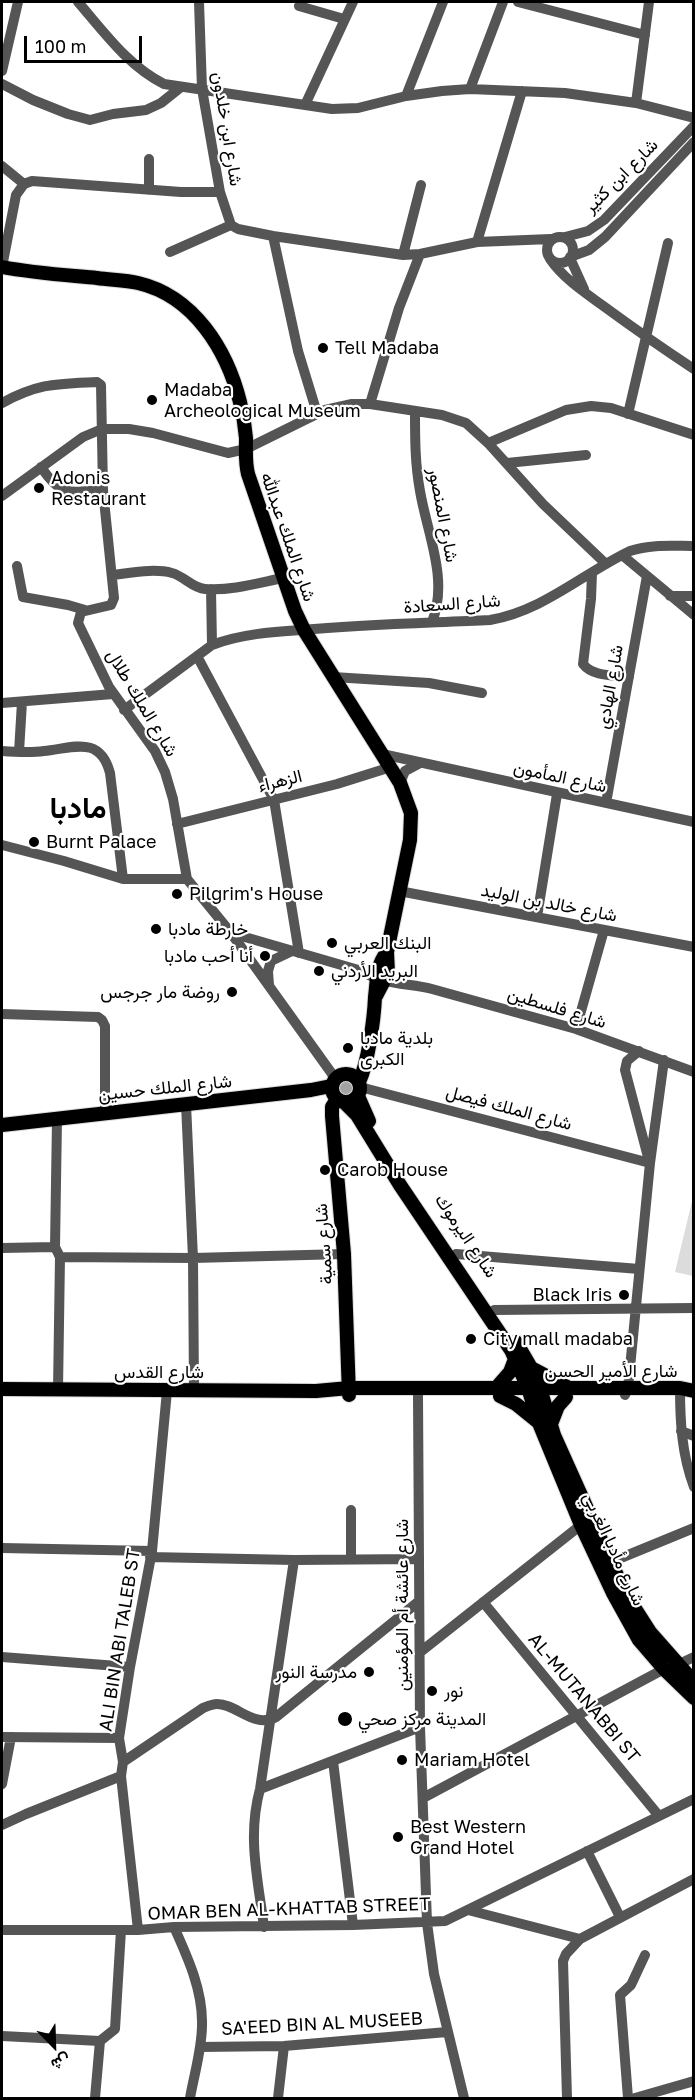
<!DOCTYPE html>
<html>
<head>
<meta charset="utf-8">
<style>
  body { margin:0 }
  #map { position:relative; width:695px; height:2100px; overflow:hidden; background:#fff; font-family:"Golos Text",Vazirmatn,sans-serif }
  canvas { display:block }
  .frame { position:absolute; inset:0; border:3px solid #000; pointer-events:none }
  .north { position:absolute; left:24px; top:2016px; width:60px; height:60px; -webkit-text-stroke:4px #fff; paint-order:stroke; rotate:157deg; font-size:16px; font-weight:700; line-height:24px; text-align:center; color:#000 }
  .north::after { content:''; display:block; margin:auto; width:21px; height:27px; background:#000; clip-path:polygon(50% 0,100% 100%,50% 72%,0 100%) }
  .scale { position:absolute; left:24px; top:36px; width:118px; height:27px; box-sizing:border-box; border:3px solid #000; border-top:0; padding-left:8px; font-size:18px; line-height:21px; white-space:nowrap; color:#000; -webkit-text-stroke:4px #fff; paint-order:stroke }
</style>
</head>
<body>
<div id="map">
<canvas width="695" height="2100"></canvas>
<div class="frame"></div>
<div class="north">ش</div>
<div class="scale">100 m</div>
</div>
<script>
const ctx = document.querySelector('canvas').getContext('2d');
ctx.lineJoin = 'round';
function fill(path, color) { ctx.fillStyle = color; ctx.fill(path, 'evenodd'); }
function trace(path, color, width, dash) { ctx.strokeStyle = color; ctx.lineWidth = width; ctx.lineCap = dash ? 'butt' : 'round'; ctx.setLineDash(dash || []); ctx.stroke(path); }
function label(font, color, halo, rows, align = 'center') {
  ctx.font = font + ' "Golos Text",Vazirmatn,sans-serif'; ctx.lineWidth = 4.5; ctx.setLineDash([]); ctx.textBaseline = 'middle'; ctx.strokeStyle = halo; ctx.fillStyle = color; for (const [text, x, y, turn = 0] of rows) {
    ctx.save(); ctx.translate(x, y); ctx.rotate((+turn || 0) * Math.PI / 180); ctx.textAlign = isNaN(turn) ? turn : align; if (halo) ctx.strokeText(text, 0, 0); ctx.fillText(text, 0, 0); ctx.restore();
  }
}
const green = new Path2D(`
  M693 1197V1276L675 1272Z`);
const water = new Path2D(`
  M339 1088a7 7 0 1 1 14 0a7 7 0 1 1-14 0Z`);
const minor = new Path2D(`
  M78 2C104 32 128 66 164 84L332 109 358 108 406 96 442 91 470 89 565 93 636 103 694 118
  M199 2 202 89 220 192 231 225
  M518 2 645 35
  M299 6 344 19
  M2 71 18 2
  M2 84 33 100 68 114 90 120 113 114 146 110 161 103 181 87
  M470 89 503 2
  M406 96 443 2
  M636 103 649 2
  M305 105 353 2
  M2 166 24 184
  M149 190V159
  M231 225 238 229 273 236 403 255 420 254 477 242 551 239
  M273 236 298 351 317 413
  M547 250a13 13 0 1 1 26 0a13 13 0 1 1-26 0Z
  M565 237 588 231 604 220 694 126
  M477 242 522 91
  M170 252 231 225
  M403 255 421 185
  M570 257 589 250 605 237 694 142
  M570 258 584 289
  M550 259C563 278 584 292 602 305 632 327 662 348 694 369
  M2 267 16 195 24 184 32 181 181 192H220
  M2 403C39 383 56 384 97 382L101 385 103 490 114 598 111 605 81 612 78 623 109 687 155 751 165 772 173 799 187 879 231 933 335 1078
  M370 404 399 308 420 254
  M415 412C415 438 415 464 420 491 427 533 449 580 432 622
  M628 414 668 243
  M488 443 566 410 591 406 611 408 694 435
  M507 463 586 455
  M41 467C62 498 69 492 103 490
  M2 496 83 437 102 429H129L153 433 228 453 246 449 325 410 352 404H370L442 415 466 423 488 443 543 504 606 564
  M622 555 694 615
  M17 566 23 597 68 605 85 610
  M592 573 591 599 583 664C593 677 614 675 629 677
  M112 575C131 573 154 568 172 573 184 576 192 588 205 589 231 591 258 583 283 578
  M211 589 212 645
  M670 596H694
  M197 656 274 800 299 953
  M333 677 429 683 482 693
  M2 703 113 694
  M124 710 212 645C241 634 272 632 302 630 365 624 427 623 490 620 543 611 582 574 630 551 651 544 672 546 694 546
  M2 751C16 752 30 753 44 751 73 748 100 735 110 773L123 879
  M19 752 22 702
  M382 754 694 822
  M400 783 405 771 420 763
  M606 803 647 576
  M177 824 337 784 391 767
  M2 845 64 861 123 879H187
  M399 891 694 947
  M537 917 557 794
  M231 933 362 971C383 985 408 983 432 989L576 1029 694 1072
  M269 985 268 971 271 961 292 951
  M2 1014 98 1017 102 1020 105 1026V1113
  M576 1029 604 930
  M639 1051 627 1061 625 1070 648 1157
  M360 1087 650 1163
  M186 1104 193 1258 194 1390
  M57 1119 55 1247 60 1257 58 1390
  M2 1248 55 1247
  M456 1254 639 1269
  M60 1257 193 1258 344 1254
  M494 1310 694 1308
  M680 1388C680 1423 682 1455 694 1487
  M418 1395 420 1727 427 1923 434 1974 464 2098
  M625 1395 628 1388 650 1163 664 1060
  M681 1431 694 1436
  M351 1510V1559
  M2 1548 152 1551
  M150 1557 294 1560 418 1559
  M611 1562 694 1528
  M483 1602 659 1816
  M419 1653 581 1525
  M2 1657 130 1667
  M677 1665 694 1657
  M2 1737 119 1738
  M333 1761 353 1925
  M123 1762 203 1708C208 1706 212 1704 217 1704 237 1704 254 1729 276 1717L418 1602
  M2 1784 11 1737
  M260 1789 420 1727
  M423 1798 664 1669
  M2 1825 26 1814 121 1776
  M587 1851 620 1917
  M468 1910 580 1939
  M174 1927C188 1958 203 1991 202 2025 202 2049 194 2075 190 2098
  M264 1927C258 1879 247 1837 260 1789L294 1560
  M2 1930H138L174 1927 353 1925 445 1921 694 1799
  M138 1930 121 1776 123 1762 119 1738 130 1667 152 1551 167 1391
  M2 2036 100 2041 115 2029 121 1930
  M200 2047 284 2046 447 2032
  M95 2098 100 2041
  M278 2098 284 2046
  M567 2098 563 1961 566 1954 580 1939 694 1879
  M628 2098 620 1995 631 1985 645 1955
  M635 2098 694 2081`);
const major = new Path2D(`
  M2 267C33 273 65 275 97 278 111 280 125 280 138 283 194 296 227 350 240 402 243 414 245 426 246 438 246 451 245 462 248 474L295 611 304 630 400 783 411 813 410 840 387 952C376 966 377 981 375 997 374 1020 368 1063 359 1082
  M376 996 388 973 387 952
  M332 1088a14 14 0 1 1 28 0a14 14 0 1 1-28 0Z
  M358 1096 369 1121
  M337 1099 332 1107V1116L344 1254 349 1395
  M344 1102 357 1115 400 1185 511 1350 528 1388 539 1423 581 1525 613 1593 639 1640 664 1669 694 1698
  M2 1125 311 1090 331 1086
  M516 1342 537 1378 554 1435 625 1593 650 1632 694 1682
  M533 1369 569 1388
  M496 1388 510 1372 515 1359
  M2 1389 316 1391 349 1388H680L694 1391
  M500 1396 516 1404 537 1421
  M551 1424 558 1406 566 1397`);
const markers = [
  [323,348,6,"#000"],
  [152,400,6,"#000"],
  [39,488,6,"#000"],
  [34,842,6,"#000"],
  [177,894,6,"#000"],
  [156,929,6,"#000"],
  [332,943,6,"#000"],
  [265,956,6,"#000"],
  [319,971,6,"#000"],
  [232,992,6,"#000"],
  [348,1048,6,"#000"],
  [325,1170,6,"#000"],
  [624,1295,6,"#000"],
  [471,1339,6,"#000"],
  [369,1672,6,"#000"],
  [432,1691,6,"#000"],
  [345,1719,8,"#000"],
  [402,1760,6,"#000"],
  [398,1837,6,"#000"]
];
const streetNames = [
  ["شارع ابن خلدون",227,129,81],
  ["شارع ابن كثير",621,176,-45],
  ["شارع المنصور",443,515,79],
  ["شارع الملك عبدالله",288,537,71],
  ["شارع السعادة",452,604,-4],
  ["شارع الهادي",610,687,-80],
  ["شارع الملك طلال",142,703,59],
  ["شارع المأمون",560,777,12],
  ["الزهراء",280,781,-14],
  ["شارع خالد بن الوليد",549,903,11],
  ["شارع فلسطين",557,1008,17],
  ["شارع الملك حسين",165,1088,-6],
  ["شارع الملك فيصل",509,1108,15],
  ["شارع اليرموك",466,1236,56],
  ["شارع سمية",324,1244,-94],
  ["شارع الأمير الحسن",611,1371],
  ["شارع القدس",159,1372],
  ["شارع مأدبا الغربي",614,1549,65],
  ["شارع عائشة أم المؤمنين",402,1605,-90],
  ["ALI BIN ABI TALEB ST",120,1640,-81],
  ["AL-MUTANABBI ST",584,1698,50],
  ["OMAR BEN AL-KHATTAB STREET",289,1909,-2],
  ["SA'EED BIN AL MUSEEB",322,2024,-3]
];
const poiNames = [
  ["Tell Madaba",335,348],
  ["Madaba",164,390],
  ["Archeological Museum",164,411],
  ["Adonis",51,478],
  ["Restaurant",51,499],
  ["Burnt Palace",46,842],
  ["Pilgrim's House",189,894],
  ["خارطة مادبا",168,929],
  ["البنك العربي",344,943],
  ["أنا أحب مادبا",253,956,"right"],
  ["البريد الأردني",331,971],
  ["روضة مار جرجس",220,992,"right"],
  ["بلدية مادبا",360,1038],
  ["الكبرى",360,1059],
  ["Carob House",337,1170],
  ["Black Iris",612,1295,"right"],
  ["City mall madaba",483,1339],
  ["مدرسة النور",357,1672,"right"],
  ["نور",444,1691],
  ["المدينة مركز صحي",358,1719],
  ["Mariam Hotel",414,1760],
  ["Best Western",410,1827],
  ["Grand Hotel",410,1848]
];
const townNames = [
  ["مادبا",78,808]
];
fill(green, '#dcdcdc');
fill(water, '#a3a3a3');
trace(major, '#dbdbdb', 16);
trace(minor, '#555', 10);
trace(major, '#000', 14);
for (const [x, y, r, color] of markers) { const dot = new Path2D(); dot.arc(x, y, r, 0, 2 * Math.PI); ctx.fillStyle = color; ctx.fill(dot); trace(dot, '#fff', 2); }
label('18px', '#000', '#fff', streetNames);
label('18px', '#000', '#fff', poiNames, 'left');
label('bold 30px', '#000', '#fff', townNames);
</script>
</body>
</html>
